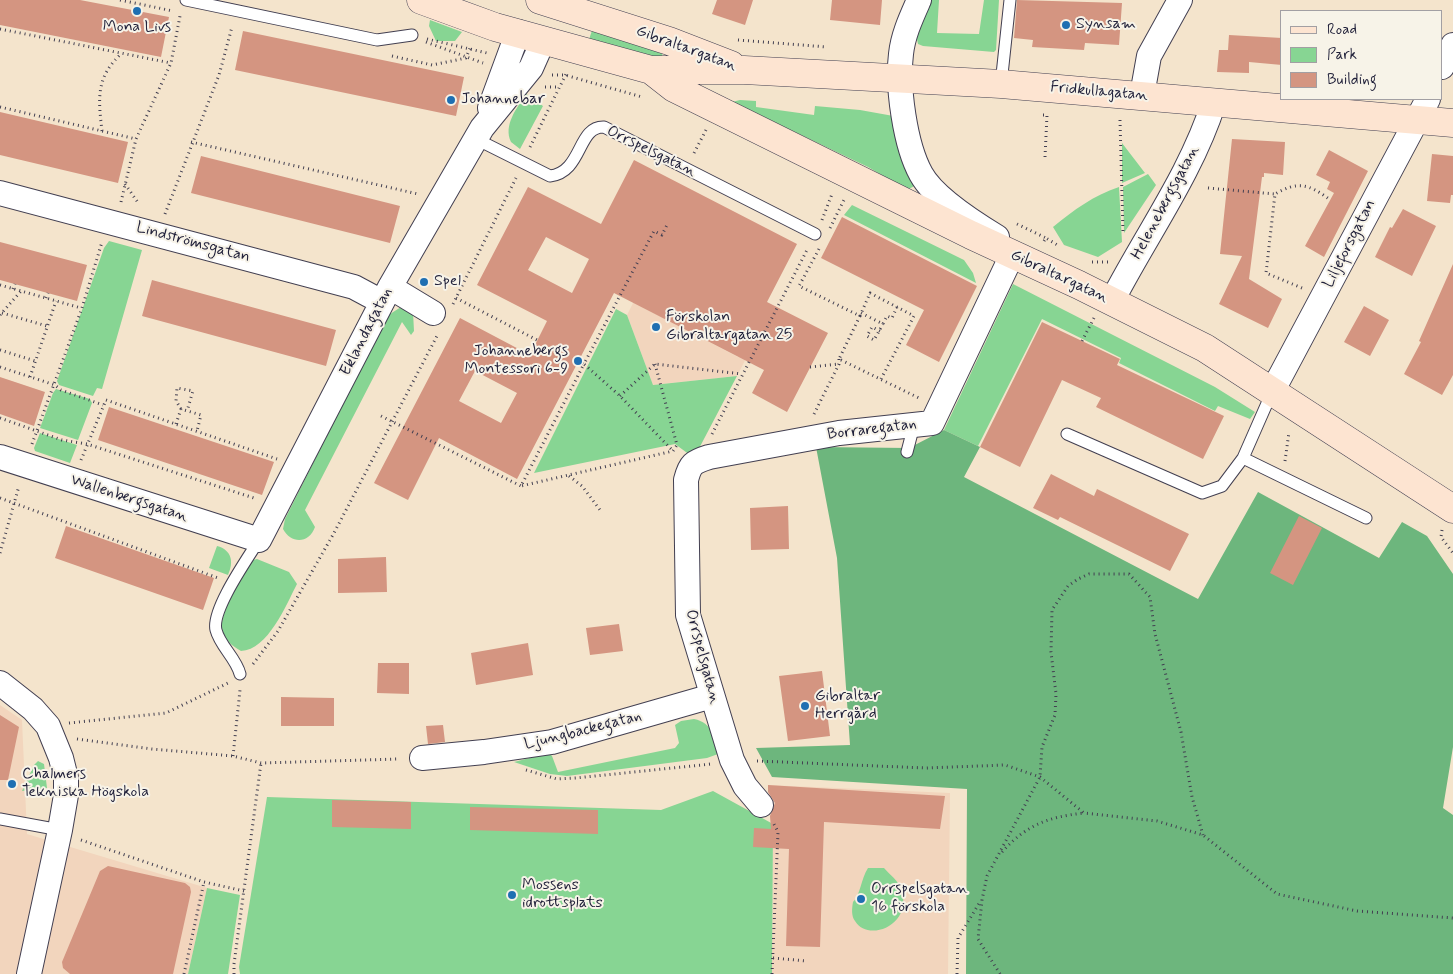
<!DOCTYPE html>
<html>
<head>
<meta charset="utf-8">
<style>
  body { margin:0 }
  #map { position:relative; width:1453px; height:974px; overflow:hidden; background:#f4e4cc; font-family:Mynerve,sans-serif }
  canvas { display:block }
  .legend { position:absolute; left:1280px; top:10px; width:162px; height:90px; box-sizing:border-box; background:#f7f3e8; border:1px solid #a29fa3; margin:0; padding:6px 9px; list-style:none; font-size:15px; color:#22223b }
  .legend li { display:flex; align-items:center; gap:10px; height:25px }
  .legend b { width:25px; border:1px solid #a29fa3 }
</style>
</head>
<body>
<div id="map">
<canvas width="1453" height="974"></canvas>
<ul class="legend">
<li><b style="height:6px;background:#fde4d1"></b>Road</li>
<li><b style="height:14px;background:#87d593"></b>Park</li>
<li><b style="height:14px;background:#d49581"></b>Building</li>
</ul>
</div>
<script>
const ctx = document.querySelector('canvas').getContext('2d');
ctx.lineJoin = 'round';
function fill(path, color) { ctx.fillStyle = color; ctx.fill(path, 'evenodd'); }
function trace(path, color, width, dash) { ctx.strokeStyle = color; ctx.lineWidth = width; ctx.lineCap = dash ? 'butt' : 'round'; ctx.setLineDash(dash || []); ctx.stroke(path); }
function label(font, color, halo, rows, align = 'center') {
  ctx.font = font + ' Mynerve,sans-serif'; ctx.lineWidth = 4; ctx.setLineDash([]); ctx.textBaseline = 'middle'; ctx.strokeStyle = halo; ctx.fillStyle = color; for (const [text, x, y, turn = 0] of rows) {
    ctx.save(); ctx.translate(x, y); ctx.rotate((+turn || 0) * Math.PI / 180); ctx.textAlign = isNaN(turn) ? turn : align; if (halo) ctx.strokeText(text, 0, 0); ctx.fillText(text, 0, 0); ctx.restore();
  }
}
const built = new Path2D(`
  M643 283 644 308 738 357 754 343 737 376 653 385 627 315Z
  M0 705 22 720 27 834 207 888 188 974H0Z
  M768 785 950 793 948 974H772L773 824 770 818Z`);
const green = new Path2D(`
  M929 0H939L937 33 979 34 984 0H999L996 50 994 52 923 46 918 44 916 35Z
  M430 20 462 32 455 41H436L429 26Z
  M593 28 663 53 661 58 588 42Z
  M526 94 543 106 520 149 511 142C503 125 517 108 526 94Z
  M740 100 756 101V107L814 115 815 106 860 110 899 117 918 184 907 190 868 167 732 102Z
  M1122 143 1145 173 1122 183Z
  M1148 174 1156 185 1124 233 1123 187Z
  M1119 187 1122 242 1098 257 1064 245 1053 227C1075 209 1093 196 1119 187Z
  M852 205 964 260 973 273 976 283 844 215Z
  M109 241 142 250 102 389 97 388 93 396 59 385 57 381 104 248Z
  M1013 284 1215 387 1255 412 1250 419 1218 406 1215 411 1119 363 1121 358 1042 319 978 446 944 430Z
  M401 307 413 312 414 331 411 335 402 322 305 510 315 527C309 544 291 544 283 529L285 519 387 316Z
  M616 309 627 315 653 385 737 376 694 458 675 444 534 473Z
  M56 389 90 399 92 403 78 440 40 428 53 393Z
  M40 433 77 445 70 463 35 451 34 448Z
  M217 546C232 550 234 562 228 575L209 568Z
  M257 559 289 572 297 584C286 605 268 650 241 651 232 646 223 639 222 628 220 612 244 573 253 560Z
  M694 719C713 723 714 737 718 754L707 758 567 776 550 774 514 762 549 753 552 756 558 772 675 748 679 743 675 725 681 721Z
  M38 761 44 764 47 788 22 791 34 765Z
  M713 791 773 824 772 974H240L239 967 267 797 661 810Z
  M868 868H884C889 874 899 881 901 889 914 925 868 943 855 921 851 916 852 908 853 902 860 896 861 879 868 868Z
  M207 888 240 895 228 974H188Z`);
const forest = new Path2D(`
  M944 430 980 447 964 477 1198 599 1258 492 1379 558 1402 522 1427 536 1453 574V747L1443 808 1453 815V974H966L967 789 772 777 756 748 850 745 837 558 816 447 909 448Z`);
const building = new Path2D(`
  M0 0H80L169 17 161 57 0 25Z
  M717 0H753L745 25 712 14Z
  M832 0H882L880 25 830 20Z
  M1017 0 1122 3 1119 45 1085 43 1084 50 1032 47 1033 40 1014 38Z
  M243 31 464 77 456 116 235 70Z
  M1229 35 1282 38V65L1249 62V73L1217 72 1219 50H1228Z
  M0 112 128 142 118 183 0 155Z
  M1232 139 1285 142 1283 175 1264 173V177H1262L1249 279 1282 299 1268 328 1219 304 1242 256 1220 254Z
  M1329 150 1368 171 1324 257 1305 246 1334 193 1327 189 1330 182 1316 175Z
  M1432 154 1453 156V195H1451L1450 203 1427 201Z
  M201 156 400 206 390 243 191 193Z
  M634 160 797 244 767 302 828 333 787 412 752 393 764 370 614 293 517 479 439 438 408 500 374 483 460 318 530 355 547 321 477 285 528 187 601 224ZM546 237 589 259 572 293 528 270ZM475 371 517 393 501 423 459 401Z
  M1403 209 1436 226 1412 276 1375 257 1390 227 1392 228Z
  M842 217 977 286 939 362 906 345 924 310 821 258Z
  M0 242 87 265 77 301 0 280Z
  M1453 264V375L1442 395 1404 374 1421 342 1419 341Z
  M152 280 336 330 326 366 142 316Z
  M1364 306 1389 320 1370 356 1344 342Z
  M1042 322 1120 359 1117 365 1224 416 1203 459 1096 407 1101 398 1062 380 1020 467 980 447Z
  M0 377 45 392 34 426 0 414Z
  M109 407 274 462 262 495 98 440Z
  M1051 474 1094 496 1097 489 1189 534 1170 571 1060 517 1058 520 1033 508Z
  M788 506 789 549 751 550 750 508Z
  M1299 516 1322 528 1293 585 1270 573Z
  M66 526 214 578 203 610 55 558Z
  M386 557 387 592 338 593V559Z
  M619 624 623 651 590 655 586 628Z
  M528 643 533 675 476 685 471 653Z
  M378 663H409V694L377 693Z
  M822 671 830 736 788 741 779 676Z
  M281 697 334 698V726H281Z
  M0 715 19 727 8 780H0Z
  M443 725 445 742 428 744 426 726Z
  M768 785 945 796 940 829 824 822 820 947 786 946 789 849 753 847 754 828 771 829 770 816 775 803 768 792Z
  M332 800 411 802V829L332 827Z
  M470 807 598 810V834L470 830Z
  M108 866 185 883 190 887 191 892 173 974H70L63 968 62 962 100 871Z`);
const path = new Path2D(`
  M120 0 173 11
  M0 29 171 63
  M427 39 487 53
  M738 40 827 47
  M426 42 483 63
  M392 56 432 65 466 58 470 48
  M552 75H565L642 97
  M545 87H559
  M0 107 136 139
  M1043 115H1047L1045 157
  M1120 120 1123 232
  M102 131C98 97 96 77 122 53
  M191 142 418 194
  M530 147 566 74
  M694 153 706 130
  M125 184 139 204
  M1208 188 1275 194
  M121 202 136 139 171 63 180 16
  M165 214 219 75 232 27
  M822 220 832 194
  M1017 224 1046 238
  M830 228 844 200
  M1044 241 1046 238 1059 246
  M819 249 799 286 860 316 839 359 919 398
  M1092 262H1108
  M0 285 81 308
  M1302 288 1266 273 1275 194C1297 181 1309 184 1329 199
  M13 289 15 284
  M46 298 48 293
  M456 298 537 340
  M453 304 516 178
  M2 313 47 326
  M861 313 883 324 887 316 892 318 897 307
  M0 315 21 291
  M860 316 870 293 914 316 881 379
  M880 331 872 327 867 336 874 340 883 324
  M1082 341 1094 318
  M0 350 35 361
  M578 361 584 364 654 231 662 235 668 223
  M655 364 677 445 673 451 521 486 584 364 620 396 673 451H674
  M0 367 55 385 61 390 103 405
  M810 367 839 364
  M30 377 56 301
  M620 396 655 364 742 374
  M181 409 176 401 177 388 193 391 187 411
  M814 414 839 364V359
  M381 416 521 486
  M0 418 62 440 87 444 257 499
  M176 424 181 409 201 415 197 431
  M712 434 808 248
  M32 444 82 308 102 242
  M81 460 106 400 277 459
  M1285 461 1289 432
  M569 476 582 486 600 510
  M0 498 218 578
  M1442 530 1441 537 1453 553
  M0 553 19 486
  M253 664 278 631 334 533 438 334
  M69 723 166 713 228 683
  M77 739 152 749 233 756 261 763 399 759
  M233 756 240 690
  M757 761 926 768 1005 765 1040 777 1084 813 1157 821 1203 835 1277 894 1357 911 1453 918
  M526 770 557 779 576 778 711 764
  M81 840 204 882 244 891
  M1002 852C1026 825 1048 817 1084 813
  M773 958 807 961
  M184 974 204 882
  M234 974V964L261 763
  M772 974 778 832 774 824
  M957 974 958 938 980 902
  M1000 974 978 939 982 900 987 876 1040 777 1042 747 1055 715 1056 694 1051 652 1052 610 1068 586 1078 579 1089 574H1129L1150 597 1155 634 1181 732 1192 797 1203 835`);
const lane = new Path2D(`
  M186 0 377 40 412 35
  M1001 84 1010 0
  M476 139 550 176C583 172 577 126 604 127L815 234
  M1067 434 1202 493 1222 486 1243 458 1272 392
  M907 452 914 425
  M1243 458 1366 518
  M240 674C236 658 220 646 216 630 211 610 248 558 259 540
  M0 819 60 830`);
const street = new Path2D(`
  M919 0C911 18 903 35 901 54 897 87 905 145 921 174 934 198 974 223 997 237
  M1442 67 1453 45
  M1142 95 1149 56 1180 0
  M490 108 518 32
  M0 193 354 287 382 302
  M390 287 433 313
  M1112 301C1146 235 1191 174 1214 102
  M1273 390 1428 99
  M0 457 259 540 390 287 482 128 531 68 543 41
  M0 683 33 709 48 726 61 758 66 778V795L60 830 29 974
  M422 758 484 752 552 742 712 696
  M761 805 745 786 732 760 688 615 686 480C690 464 693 462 709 457L839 433 932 423 1012 255`);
const secondary = new Path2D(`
  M421 0 495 27 651 70H744L1001 84 1453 123
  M540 0 669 41 731 65
  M651 70 674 88 971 235 1079 285 1205 348 1453 509`);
const markers = [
  [137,11,5,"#1f6fb2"],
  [1066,25,5,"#1f6fb2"],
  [451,100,5,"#1f6fb2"],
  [424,282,5,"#1f6fb2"],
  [656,327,5,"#1f6fb2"],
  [578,361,5,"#1f6fb2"],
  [805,706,5,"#1f6fb2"],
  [12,784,5,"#1f6fb2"],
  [512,895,5,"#1f6fb2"],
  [861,899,5,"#1f6fb2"]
];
const poiNames = [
  ["Synsam",1076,25],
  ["Mona Livs",137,28,"center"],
  ["Johannebar",461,100],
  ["Spel",434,282],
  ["Förskolan",666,318],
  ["Gibraltargatan 25",666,336],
  ["Johannebergs",568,352,"right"],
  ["Montessori 6-9",568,370,"right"],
  ["Gibraltar",815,697],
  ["Herrgård",815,715],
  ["Chalmers",22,775],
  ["Tekniska Högskola",22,793],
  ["Mossens",522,886],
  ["idrottsplats",522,904],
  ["Orrspelsgatan",871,890],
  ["16 förskola",871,908]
];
const streetNames = [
  ["Gibraltargatan",686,49,20],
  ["Fridkullagatan",1099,92,5],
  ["Orrspelsgatan",651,152,26],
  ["Helenebergsgatan",1166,203,-62],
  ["Lindströmsgatan",193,243,15],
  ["Liljeforsgatan",1350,244,-63],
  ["Gibraltargatan",1059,277,25],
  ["Eklandagatan",367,332,-63],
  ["Borraregatan",872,430,-7],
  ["Wallenbergsgatan",129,499,18],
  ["Orrspelsgatan",702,657,75],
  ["Ljungbackegatan",583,731,-14]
];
fill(built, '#f2d5bd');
fill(green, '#87d593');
fill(forest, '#6db67d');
fill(building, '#d49581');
trace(lane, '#423f51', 13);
trace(street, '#423f51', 26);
trace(secondary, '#423f51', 29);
trace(path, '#423f51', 3, [1, 4]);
trace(lane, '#fff', 11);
trace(street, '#fff', 24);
trace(secondary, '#fde4d1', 28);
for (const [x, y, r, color] of markers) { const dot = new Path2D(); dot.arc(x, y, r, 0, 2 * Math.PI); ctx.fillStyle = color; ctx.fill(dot); trace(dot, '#f7f3e8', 2); }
label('16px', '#22223b', '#f7f3e8', poiNames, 'left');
label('16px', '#22223b', '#f7f3e8', streetNames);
</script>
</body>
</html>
